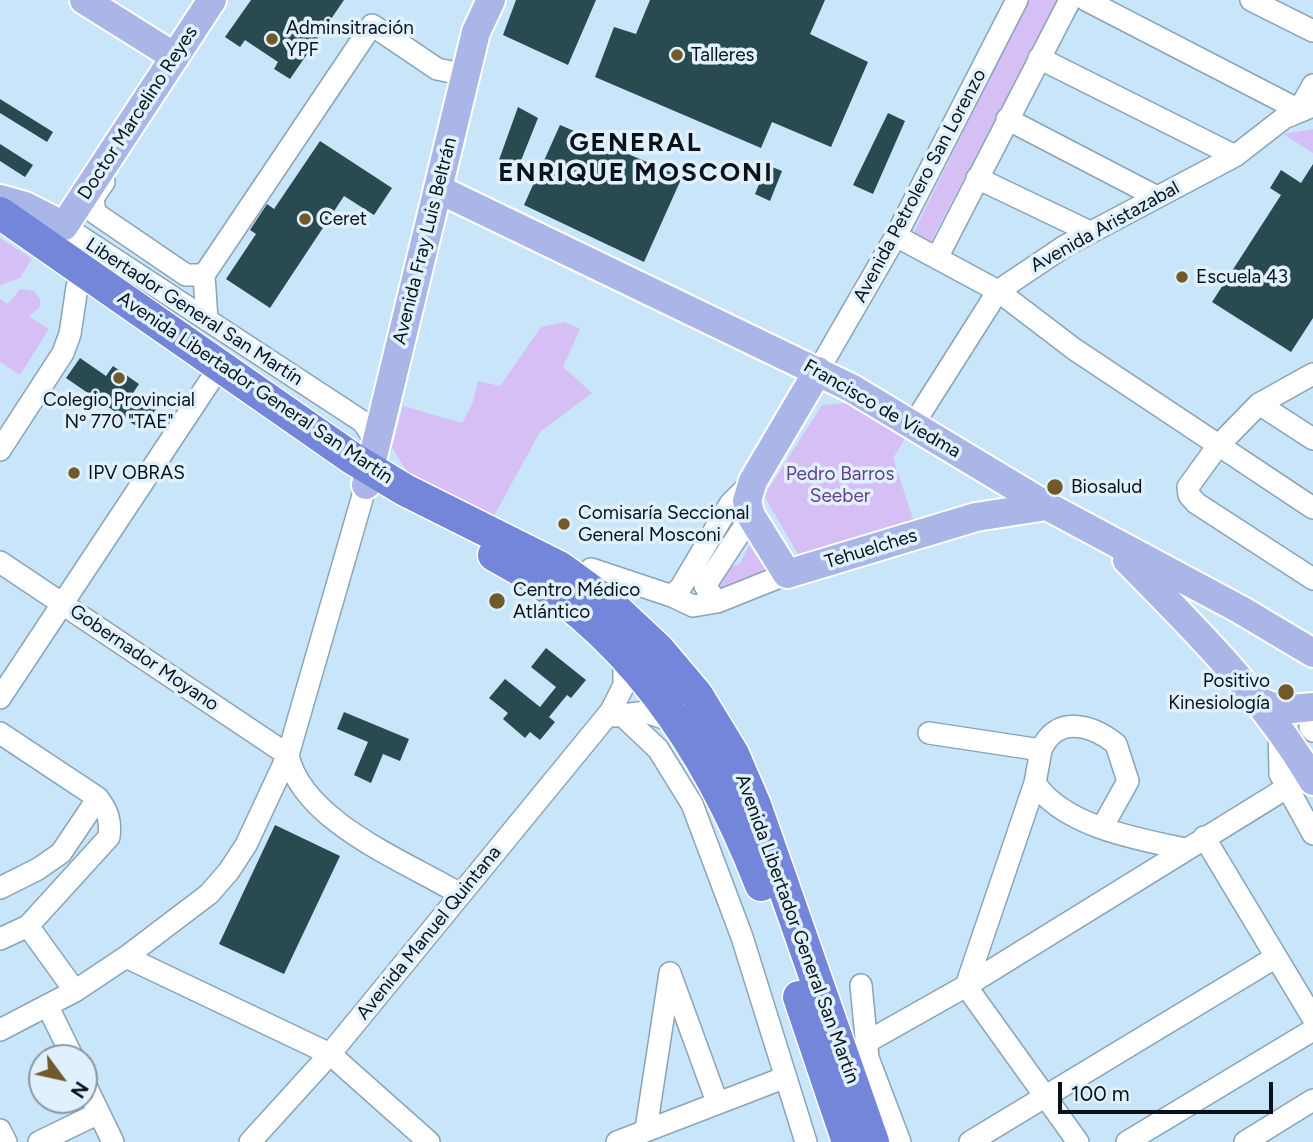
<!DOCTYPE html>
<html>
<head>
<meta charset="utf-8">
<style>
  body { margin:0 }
  #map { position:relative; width:1313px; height:1142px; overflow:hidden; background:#c9e5f9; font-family:Figtree,sans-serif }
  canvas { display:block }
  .north { position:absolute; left:28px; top:1044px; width:70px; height:70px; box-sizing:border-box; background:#e0f0fd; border:2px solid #8a97a2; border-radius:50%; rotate:123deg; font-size:19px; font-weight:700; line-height:28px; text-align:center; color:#091219 }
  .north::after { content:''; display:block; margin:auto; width:24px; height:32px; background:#72592a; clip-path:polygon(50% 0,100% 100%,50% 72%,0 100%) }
  .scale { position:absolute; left:1058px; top:1082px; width:215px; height:32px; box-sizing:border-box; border:4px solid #091219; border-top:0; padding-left:9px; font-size:21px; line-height:24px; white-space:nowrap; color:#091219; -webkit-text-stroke:5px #e0f0fd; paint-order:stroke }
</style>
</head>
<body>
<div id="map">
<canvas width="1313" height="1142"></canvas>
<div class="north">N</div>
<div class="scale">100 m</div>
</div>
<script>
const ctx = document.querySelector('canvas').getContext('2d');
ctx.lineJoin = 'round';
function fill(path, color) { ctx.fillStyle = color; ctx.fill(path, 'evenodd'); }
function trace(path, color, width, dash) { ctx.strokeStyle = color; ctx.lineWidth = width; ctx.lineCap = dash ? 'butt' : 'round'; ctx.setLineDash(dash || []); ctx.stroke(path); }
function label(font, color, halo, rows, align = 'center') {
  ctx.font = font + ' Figtree,sans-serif'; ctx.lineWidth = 7; ctx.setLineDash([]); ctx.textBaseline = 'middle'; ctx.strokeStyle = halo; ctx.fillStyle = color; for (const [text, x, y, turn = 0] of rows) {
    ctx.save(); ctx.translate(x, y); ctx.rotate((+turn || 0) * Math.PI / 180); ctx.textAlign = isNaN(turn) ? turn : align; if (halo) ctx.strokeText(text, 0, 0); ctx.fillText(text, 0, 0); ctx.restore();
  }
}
const green = new Path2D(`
  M1028 0H1058L930 243 913 234Z
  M1313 129V153L1283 134Z
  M0 238 32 259 20 278 0 285Z
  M20 289 34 291 40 299V307L29 317 49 329 20 375 0 362V299L8 304Z
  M565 322 580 329 563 367 592 393 540 432 490 523 417 488 392 447 403 406 462 423 473 402 478 381 500 386 541 327Z
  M848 403 906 437 893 458 914 522 801 559 764 496 822 405Z
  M749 545 769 574 727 591 716 589 723 568 740 564Z`);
const building = new Path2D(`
  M251 0H344L290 79 274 69 278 62 245 40 240 47 225 37Z
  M516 0H596L568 65 503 35Z
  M650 0H825L810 34 868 62 831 147 772 122 761 148 595 77 614 27 636 34Z
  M0 99 53 132 47 142 0 113Z
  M518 107 538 118 518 168 499 160Z
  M888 113 905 121 873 194 853 185Z
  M560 125 682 177 644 262 524 205Z
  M320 141 392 188 374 215 344 196 270 308 226 279 256 234 250 230 267 204 274 209Z
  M0 144 33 165 25 177 0 161Z
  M1313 164V318L1291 352 1212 302 1281 195 1270 188 1281 170 1301 183Z
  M767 165 782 171 770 201 755 194Z
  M80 358 106 376 113 366 139 384 133 393 156 409 142 430 66 378Z
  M546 648 586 680 571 698 567 695 549 717 555 722 540 740 530 732 525 738 503 719 508 713 489 698 505 679 540 707 556 687 531 667Z
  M344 712 409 739 400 761 383 754 371 783 354 775 368 742 337 729Z
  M275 825 340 856 284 974 219 944Z`);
const minor = new Path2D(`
  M1086 0 1299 110 1313 85
  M1251 0 1313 31
  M1039 58 1235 156
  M1007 119 1157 197
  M977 178 1090 232
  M104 182 93 198 95 213 186 275H204
  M64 226 363 422 376 442
  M896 236 998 291 1074 349 1313 508
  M938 256 1070 0
  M207 320 204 275 372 25 437 69 466 75
  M818 371 896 236 1017 0
  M1313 374 1259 404 1217 447 1188 487 1189 495 1196 503 1313 579
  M1259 404 1313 439
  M913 425 998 291 1065 246 1235 156 1284 118 1313 106
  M0 450 63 353 70 334 77 287
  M0 562 288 755
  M591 569 672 596 681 587 730 504 752 482
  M672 596 693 606 717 602 787 574
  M717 602 705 586 751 516
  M0 698 212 378
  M621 714 658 749 692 804 742 937 806 1142
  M615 716 646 712 678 723
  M1310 727 1313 731
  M1279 728 1280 774 1313 834
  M0 733 98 798C108 812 111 820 109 837L28 926 0 939
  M929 733 1041 750 1035 783 966 986
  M1041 750C1056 715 1091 724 1116 744L1128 781 1103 826
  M288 755C302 822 407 862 460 894
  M1035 783C1063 826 1137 839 1185 849
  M1204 837 1313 1018
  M0 888 38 869 61 853 98 798
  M28 926 75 991
  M126 957 330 1054 429 1142
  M671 976 717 1102
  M861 985 868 1058 900 1142
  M966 986 1078 1142
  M48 1007 73 1058
  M0 1030 75 991 126 957 209 894 229 871 246 845 288 755 366 485
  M865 1043 966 986 1309 774
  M84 1082 113 1142
  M646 1129 670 973
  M0 1130 6 1142
  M39 1142 99 1113
  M250 1142 330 1054 611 711 624 685V654
  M617 1142 786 1077
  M970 1142 1276 957
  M1127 1142 1313 1030
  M1245 1142 1313 1100`);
const major = new Path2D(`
  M84 0 175 57
  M438 189 851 388 1047 506 1241 610 1313 653
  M0 199 25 206 64 226
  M64 226 212 0
  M818 371 753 481 747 501 751 516 787 574 976 517 1047 506
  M366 485 476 32 491 0
  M1127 560C1195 629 1263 696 1313 781
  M1261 702 1281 710 1313 707`);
const highway = new Path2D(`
  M0 213 352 458 405 490 559 567 611 605 659 650 697 695 733 754 755 805 873 1142
  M494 555C627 625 708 749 761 885
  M799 997 848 1142`);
const markers = [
  [272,39,7,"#72592a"],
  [677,55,7,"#72592a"],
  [305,219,7,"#72592a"],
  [1182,277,7,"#72592a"],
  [119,378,7,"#72592a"],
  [74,473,7,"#72592a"],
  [1055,487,9,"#72592a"],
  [564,524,7,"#72592a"],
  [497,601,9,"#72592a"],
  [1286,692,9,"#72592a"]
];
const poiNames = [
  ["Adminsitración",286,28],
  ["YPF",286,50],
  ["Talleres",691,55],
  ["Ceret",319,219],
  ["Escuela 43",1196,277],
  ["Colegio Provincial",119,400,"center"],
  ["Nº 770 \"TAE\"",119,422,"center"],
  ["IPV OBRAS",88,473],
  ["Biosalud",1071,487],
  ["Comisaría Seccional",578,513],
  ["General Mosconi",578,535],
  ["Centro Médico",513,590],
  ["Atlántico",513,612],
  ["Positivo",1270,681,"right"],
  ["Kinesiología",1270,703,"right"]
];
const streetNames = [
  ["Doctor Marcelino Reyes",138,113,-57],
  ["Avenida Petrolero San Lorenzo",920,186,-62],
  ["Avenida Aristazabal",1105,227,-29],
  ["Avenida Fray Luis Beltrán",425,241,-76],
  ["Libertador General San Martín",194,312,33],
  ["Avenida Libertador General San Martín",255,388,34],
  ["Francisco de Viedma",882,409,30],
  ["Tehuelches",871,549,-17],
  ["Gobernador Moyano",144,658,34],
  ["Avenida Libertador General San Martín",797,929,70],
  ["Avenida Manuel Quintana",429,933,-51]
];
const parkNames = [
  ["Pedro Barros",840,474],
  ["Seeber",840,496]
];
const districtNames = [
  ["GENERAL",636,143],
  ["ENRIQUE MOSCONI",636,173]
];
fill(green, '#d6bff5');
fill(building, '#284a50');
trace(minor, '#89a3b7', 24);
trace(major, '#fff', 32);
trace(highway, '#fff', 35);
trace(minor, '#fff', 21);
trace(major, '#abb6e8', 28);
trace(highway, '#7386d9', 32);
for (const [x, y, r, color] of markers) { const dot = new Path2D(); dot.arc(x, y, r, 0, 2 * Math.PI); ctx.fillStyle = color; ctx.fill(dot); trace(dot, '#e0f0fd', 2.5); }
label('19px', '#091219', '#e0f0fd', poiNames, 'left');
label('19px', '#091219', '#e0f0fd', streetNames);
label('19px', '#67418d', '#e0f0fd', parkNames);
ctx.letterSpacing = '2px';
label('bold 26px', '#091219', '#e0f0fd', districtNames);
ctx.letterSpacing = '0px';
</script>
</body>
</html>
